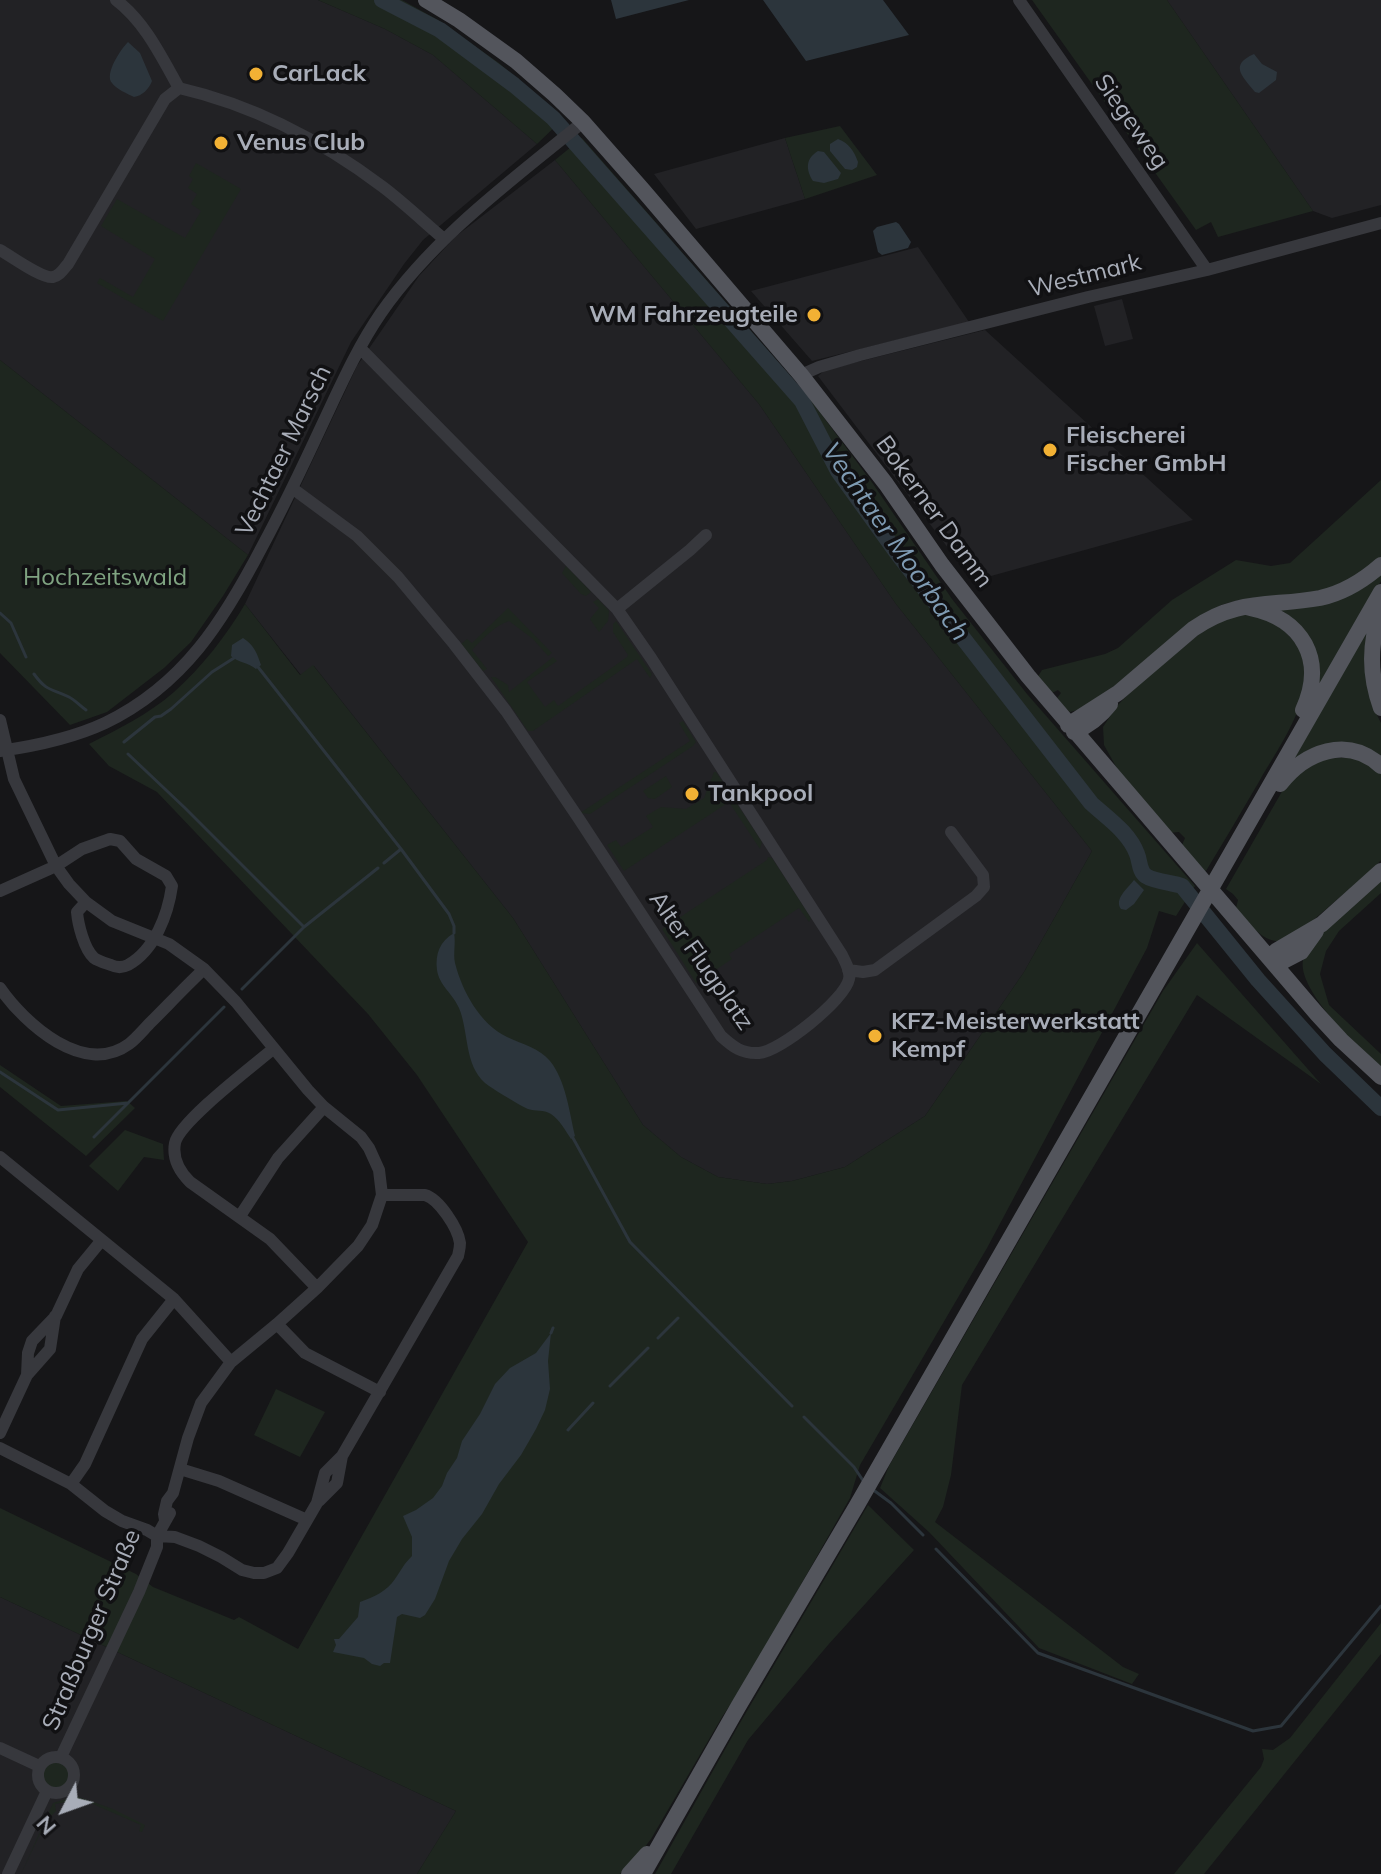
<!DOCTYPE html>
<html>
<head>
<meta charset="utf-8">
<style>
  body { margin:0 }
  #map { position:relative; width:1381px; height:1874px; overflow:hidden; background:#161618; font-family:Mulish,sans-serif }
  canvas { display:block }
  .north { position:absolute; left:24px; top:1770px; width:80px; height:80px; -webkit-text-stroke:6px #111113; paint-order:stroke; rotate:229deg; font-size:22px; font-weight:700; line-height:32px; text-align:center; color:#a8adb8 }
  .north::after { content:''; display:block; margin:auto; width:28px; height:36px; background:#a8adb8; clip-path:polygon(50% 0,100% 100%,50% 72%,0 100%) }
</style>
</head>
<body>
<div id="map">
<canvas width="1381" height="1874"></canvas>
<div class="north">N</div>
</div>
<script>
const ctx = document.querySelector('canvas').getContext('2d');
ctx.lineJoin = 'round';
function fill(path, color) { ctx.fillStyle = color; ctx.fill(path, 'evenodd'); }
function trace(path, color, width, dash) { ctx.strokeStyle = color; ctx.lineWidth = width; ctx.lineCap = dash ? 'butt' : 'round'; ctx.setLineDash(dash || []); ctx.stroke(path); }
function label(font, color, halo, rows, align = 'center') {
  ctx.font = font + ' Mulish,sans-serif'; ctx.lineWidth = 7; ctx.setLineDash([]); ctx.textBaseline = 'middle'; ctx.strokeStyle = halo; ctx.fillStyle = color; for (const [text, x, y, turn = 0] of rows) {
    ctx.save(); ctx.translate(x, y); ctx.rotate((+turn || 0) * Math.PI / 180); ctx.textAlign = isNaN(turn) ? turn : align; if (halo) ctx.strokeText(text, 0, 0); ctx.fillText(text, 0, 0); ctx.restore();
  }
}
const built = new Path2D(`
  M0 0H318L385 29 433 55 537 144 423 240 404 264 351 342 248 555 0 360Z
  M1167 0H1381V205L1332 218 1313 211Z
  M785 138 805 199 696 229 654 174Z
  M555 160 759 404 896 604 1092 851 1024 972 925 1116 845 1167 792 1181 767 1184 718 1177 681 1157 643 1125 513 918 314 666 301 675 245 604 357 366 419 276 455 237Z
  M918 247 969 322 812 361 751 291Z
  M1122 299 1133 339 1105 346 1094 306Z
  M985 330 1193 520 973 581 818 376 825 370Z
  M0 1597 456 1811 417 1874H0Z`);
const green = new Path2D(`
  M318 0H402L438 20 499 63 563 119 537 144 433 55 385 29Z
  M1032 0H1167L1313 211 1218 237 1211 222 1196 230Z
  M840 126 877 175 805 199 785 138Z
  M582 138 807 395 871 481 952 599 1027 694 1195 886 1176 916 1159 911 1147 948 987 1248 860 1465 850 1498 748 1678 722 1717 651 1839 635 1860 620 1874H417L456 1811 0 1597V1508L136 1574 153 1587 234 1620 239 1617 298 1649 528 1242 417 1075 368 1014 157 792 109 766 89 744C118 729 149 714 174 692 202 667 226 636 245 604L300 675 313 665 513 918 643 1125 681 1157 718 1177 767 1184 792 1181 845 1167 925 1116 1024 972 1092 851 896 604 759 404 555 160Z
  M196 163 241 189 163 321 97 283 100 278 133 297 155 259 101 226 117 199 185 238 201 211 191 204 197 194 188 188 193 179 189 176Z
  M0 360 248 555 223 596 191 642 164 668 107 712 70 725 0 653Z
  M1381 480V558C1367 571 1347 586 1328 590 1293 597 1256 594 1221 605L1090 705 1078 710 1070 712 1065 708 1057 698 1061 693 1058 690 1052 693 1037 678 1042 670 1105 654 1118 648 1172 600 1236 560 1271 566 1290 563Z
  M566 566 591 592 586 596 581 594 562 573Z
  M1381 572V581L1319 689 1317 686V661L1272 609Z
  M598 599 609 611 608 621 599 632 590 619 599 608 593 602Z
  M508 608 552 653 548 656 533 639 509 621C494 626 483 639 472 650L487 669 483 671 461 644 467 639 472 643Z
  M1239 614C1265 617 1275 620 1293 640 1329 679 1281 743 1260 780 1242 811 1224 841 1206 871L1201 870 1182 845 1185 838 1179 832 1169 833 1124 781 1104 745 1103 727 1117 706 1135 687 1209 626Z
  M616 621 652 674 650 678 637 659 533 731H528L491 677H495L508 685 509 692 553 657 557 661 527 682 545 707 554 700 558 706 627 657 628 655 613 632V624Z
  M1366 631 1369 632 1376 713 1381 723V760L1368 752 1291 764Z
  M683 721 696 742 693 746 590 814 580 813 690 741 679 723Z
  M1349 757 1364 761 1381 773V860L1374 868 1311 922 1282 942C1260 941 1249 923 1236 908L1238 900 1233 894 1226 889 1288 781 1323 759Z
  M714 772H716L762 842 760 849 729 802 624 871 607 845 616 840 621 847 653 827 646 816 661 807 686 809 704 798Z
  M666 776 672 787 655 799 648 798 643 791Z
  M768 857 772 858 811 918 809 922 799 908 729 954 732 959 696 983 662 929 767 860Z
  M1381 880V893L1339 931 1326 951 1320 974 1329 1005 1381 1054V1069C1360 1049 1297 991 1303 960 1308 938 1363 896 1381 880Z
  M1197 943 1321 1084 1197 995 962 1385 951 1475 943 1507 935 1522 1123 1667 1139 1674 1132 1684 1039 1648 929 1532 880 1488 889 1466 1163 991Z
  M0 1065 61 1106 127 1101 135 1108 86 1156 0 1087Z
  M125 1130 163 1144 164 1160 144 1157 118 1191 89 1166Z
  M276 1389 325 1412 300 1457 254 1435Z
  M868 1505 914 1550 828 1645 748 1740 671 1874H655L737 1728Z
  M1381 1623V1654L1204 1874H1174L1261 1767 1264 1759 1262 1749 1273 1750 1290 1738Z
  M41 1776a14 14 0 1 1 28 0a14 14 0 1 1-28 0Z
  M76 1796 113 1809 145 1825 142 1832 139 1831 141 1825 86 1801 78 1800 55 1804 56 1811 51 1816 48 1817 21 1874 53 1803Z`);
const water = new Path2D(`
  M611 0H689L616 19Z
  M763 0H883L909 35 806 61Z
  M128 42 140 53 152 81C149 89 142 96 134 97 128 94 116 89 112 83 104 74 121 49 128 42Z
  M1254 54 1262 64 1277 72 1276 80 1259 93 1255 92C1242 76 1229 65 1254 54Z
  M838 139C849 143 854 151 858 162L857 167 852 170 845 169 830 151V144Z
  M818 151 824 152 841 173 838 179 824 183 813 181C806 170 805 159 818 151Z
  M896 222 899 224 911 242 908 248 882 255 878 252 873 231 877 227Z
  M243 638C254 645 257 653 261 665L256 669C249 663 237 662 231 656L232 645Z
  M1134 880 1144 890 1134 904 1126 910 1121 909C1114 899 1127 889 1134 880Z
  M454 933C456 943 453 953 455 963 462 991 480 1024 507 1037 522 1044 539 1048 550 1061 566 1081 569 1111 575 1136L571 1139C565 1130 560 1120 551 1114 543 1109 536 1112 528 1109 521 1106 491 1088 485 1083 464 1064 469 1032 459 1008 453 994 439 985 437 970 435 954 440 941 454 933Z
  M551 1333 548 1361 550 1389 545 1410 536 1429 521 1455 499 1484 482 1514 462 1539 449 1561 435 1599 425 1615 420 1618 402 1614 397 1617 390 1663H384L380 1666 372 1664 364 1658 333 1652 336 1645 334 1639H339L358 1617 360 1602C374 1597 387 1591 395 1579 402 1569 403 1565 412 1556V1537L403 1516 416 1510 433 1498 442 1486 447 1473 457 1458 462 1441 480 1414 495 1384 510 1368 536 1353Z`);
const stream = new Path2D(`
  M0 613 11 623 26 657
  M258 667 401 849 449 914 454 926V933
  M34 674C47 692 51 688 69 697 75 700 80 706 86 710
  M124 742 155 717 161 716 171 709 212 672 234 658
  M128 754 185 808 304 927
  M384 863 401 849
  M242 989 304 927 378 868
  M0 1072 58 1110 128 1103 224 1007
  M94 1137 128 1103
  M573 1138 630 1242 792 1406
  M551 1333 553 1328
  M658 1338 678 1318
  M610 1386 648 1348
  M804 1417 854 1467 864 1482
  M568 1430 593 1403
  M872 1489 891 1503 923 1535
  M936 1549 1038 1653 1253 1731 1281 1726 1381 1606`);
const river = new Path2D(`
  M382 0 440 30 514 85 553 118 802 401 838 471 897 553 1091 803C1107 818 1129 832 1137 854 1140 861 1139 871 1146 876 1153 881 1173 883 1182 886L1258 980 1325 1054 1381 1108`);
const minor = new Path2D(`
  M116 0C145 22 161 56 179 88 253 105 322 141 383 187 404 203 424 222 444 239
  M1019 0 1207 270
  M0 250C11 256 42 279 53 277 60 276 64 268 68 264L165 99 179 88
  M801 375 819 367 860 355 1088 297 1207 270 1381 223
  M292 488 357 536 398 577 454 644 506 711 579 819 721 1036C733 1047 742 1054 759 1053 779 1052 845 1000 849 979 851 971 845 962 842 955L651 658 617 609 360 348
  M617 609 690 550 706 535
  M0 720 14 779 56 866 69 884 86 902 112 921 169 944 204 969 236 1002 308 1090 324 1107 361 1137 369 1148 379 1170 382 1195 372 1225 358 1246 317 1288 277 1324 231 1362 201 1403 188 1438 173 1493 167 1501 164 1514 165 1520
  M0 751C35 746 73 738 105 723 184 685 224 620 263 545 284 506 303 466 322 425 340 387 357 348 381 313 434 237 512 180 583 122
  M0 891 56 866 82 849 110 839 120 841 136 859 166 876 172 886C168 914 155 950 128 965 122 968 117 968 111 965 105 963 98 961 94 958 84 949 78 924 77 912L86 902
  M848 970 863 972 875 970 976 896 984 887 983 875 951 832
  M0 988C25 1024 84 1077 129 1044 137 1038 144 1029 151 1022 169 1004 186 986 204 969
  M273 1049C253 1066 179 1122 175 1143 172 1159 180 1172 190 1182L270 1239 317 1288
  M0 1157 174 1299 231 1362
  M240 1216 278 1158 324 1107
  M277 1324 305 1353 380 1392
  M27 1375 28 1353 32 1341 56 1316 78 1269 101 1241
  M0 1433 27 1375 50 1349 55 1316
  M0 1448 71 1484 105 1511 122 1521 147 1530 157 1536 175 1537 199 1546 221 1557 242 1570 254 1573H264L277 1568 288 1553 317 1503 325 1473 342 1456 458 1256C459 1251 460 1248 460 1243 458 1228 439 1199 425 1195H382
  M180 1469 219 1481 307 1520
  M71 1484 85 1464 142 1339 174 1299
  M319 1501 337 1483 342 1456
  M0 1748 39 1766
  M38 1775a18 18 0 1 1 36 0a18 18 0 1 1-36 0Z
  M61 1757 139 1592 157 1547V1536L170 1513
  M8 1874 47 1791`);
const major = new Path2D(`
  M426 0 459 20 516 61 555 95 583 122 642 189 801 375 886 484 942 565 1028 676 1317 1014 1341 1040 1381 1077
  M1250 608C1303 619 1326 660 1303 710
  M1381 611C1369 643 1369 675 1381 708
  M1068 725 1118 693 1193 629C1237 598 1271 607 1320 598 1343 593 1364 580 1381 565
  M1074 732C1090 725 1100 717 1110 704
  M1280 784C1305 752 1347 735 1381 766
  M1269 957 1276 951 1322 924 1381 871
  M1276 965 1301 952 1316 931
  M629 1874 647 1854
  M643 1874 738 1707 856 1507 1381 592`);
const markers = [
  [256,74,8,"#f2b134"],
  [221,143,8,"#f2b134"],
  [814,315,8,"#f2b134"],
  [1050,450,8,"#f2b134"],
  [692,794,8,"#f2b134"],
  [875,1036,8,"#f2b134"]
];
const poiNames = [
  ["CarLack",272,74],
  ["Venus Club",237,143],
  ["WM Fahrzeugteile",798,315,"right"],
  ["Fleischerei",1066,436],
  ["Fischer GmbH",1066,464],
  ["Tankpool",708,794],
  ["KFZ-Meisterwerkstatt",891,1022],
  ["Kempf",891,1050]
];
const streetNames = [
  ["Siegeweg",1131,122,55],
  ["Westmark",1085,276,-14],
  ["Vechtaer Marsch",284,451,-64],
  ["Bokerner Damm",934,512,54],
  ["Alter Flugplatz",701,961,55],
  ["Straßburger Straße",92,1630,-67]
];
const parkNames = [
  ["Hochzeitswald",105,578]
];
const waterNames = [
  ["Vechtaer Moorbach",895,542,55]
];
fill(built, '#222225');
fill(green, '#1e261f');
fill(water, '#2c353c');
trace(stream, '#2c353c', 3);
trace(river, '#2c353c', 16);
trace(minor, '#37383d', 12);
trace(major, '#53555c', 16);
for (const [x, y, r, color] of markers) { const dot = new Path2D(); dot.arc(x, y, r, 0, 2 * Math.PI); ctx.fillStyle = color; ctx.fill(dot); trace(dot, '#111113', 3); }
label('bold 24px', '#a8adb8', '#111113', poiNames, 'left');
label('24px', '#a8adb8', '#111113', streetNames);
label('24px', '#7fa381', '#111113', parkNames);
label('italic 26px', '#7f9bb3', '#111113', waterNames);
</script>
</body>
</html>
